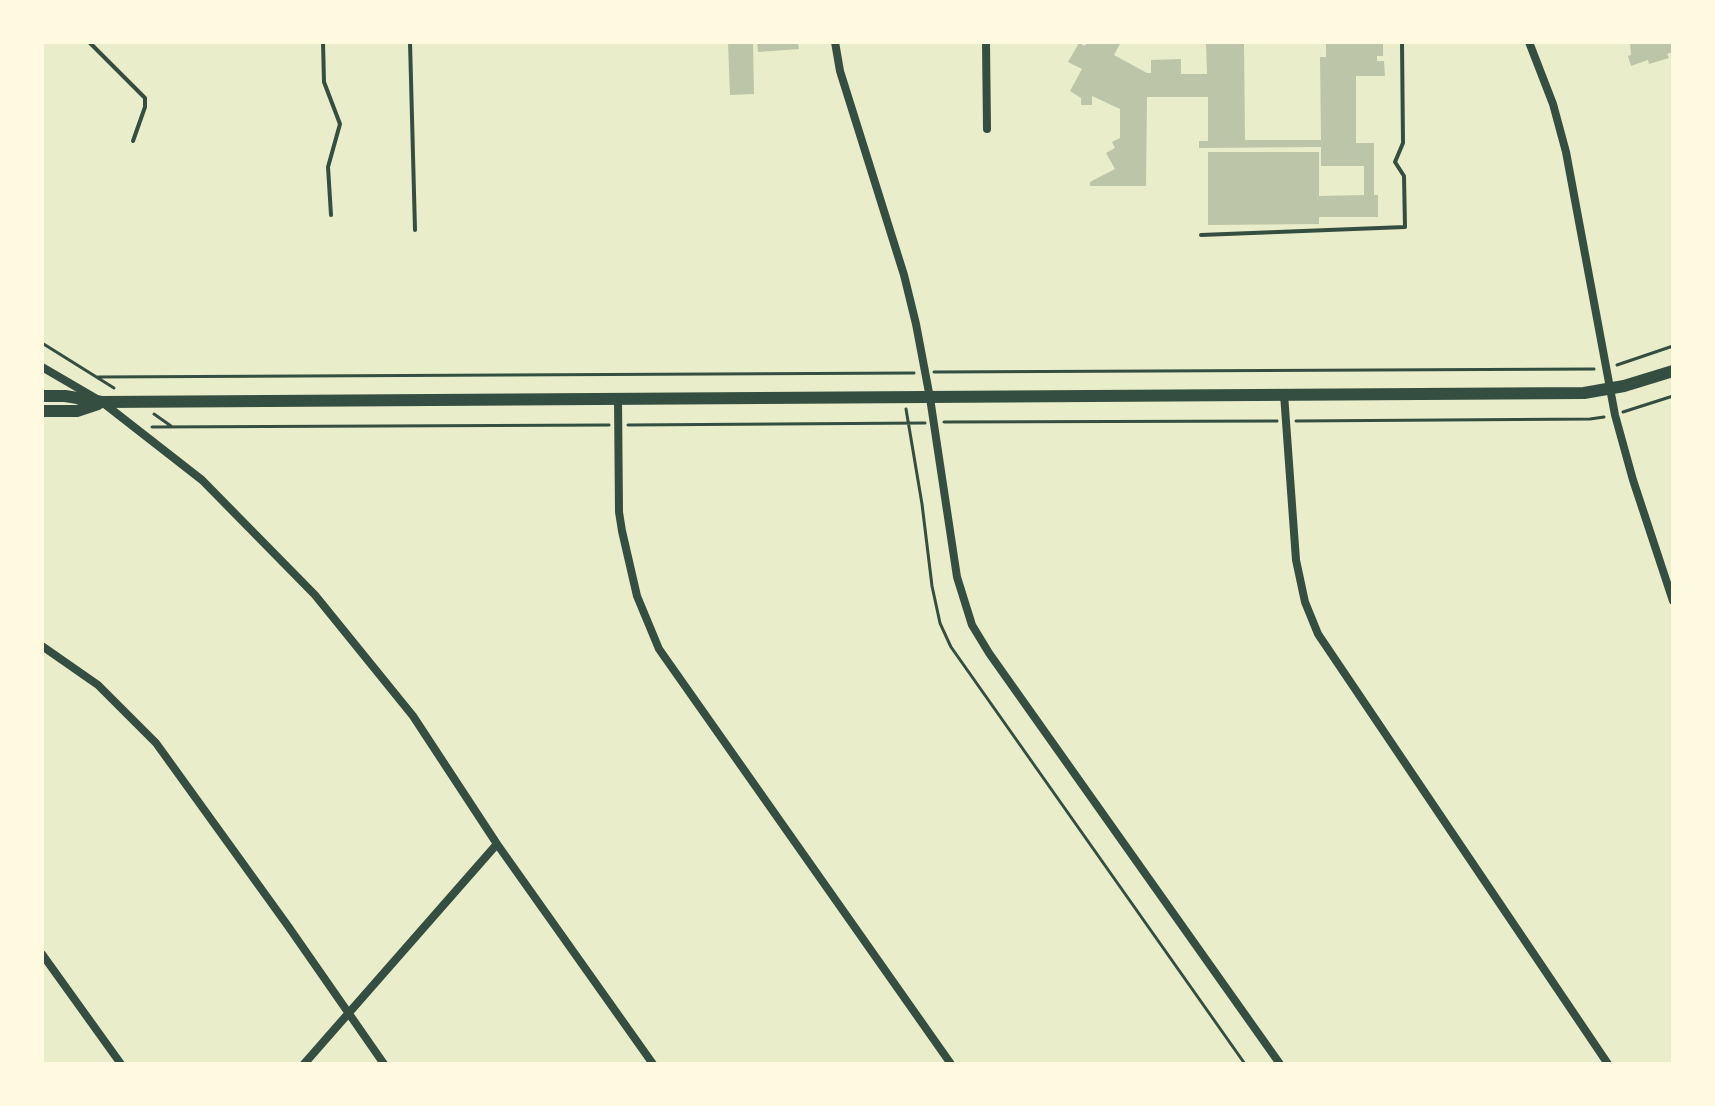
<!DOCTYPE html>
<html>
<head>
<meta charset="utf-8">
<style>
  body { margin:0 }
  #map { position:relative; width:1715px; height:1106px; overflow:hidden; background:#e9edc9; font-family:Arial,sans-serif }
  canvas { display:block }
  .frame { position:absolute; inset:0; border:44px solid #fefae0; pointer-events:none }
</style>
</head>
<body>
<div id="map">
<canvas width="1715" height="1106"></canvas>
<div class="frame"></div>
</div>
<script>
const context = document.querySelector('canvas').getContext('2d');
context.lineJoin = 'round';
function paint(path, color) {
  context.fillStyle = color;
  context.fill(path, 'evenodd');
}
function shape(rows) {
  const path = new Path2D();
  for (const r of rows) {
    path.moveTo(r[0], r[1]);
    for (let i = 2; i < r.length; i += 2) path.lineTo(r[i], r[i + 1]);
  }
  return path;
}
function strokePath(path, color, width, dash) {
  context.strokeStyle = color;
  context.lineWidth = width;
  context.lineCap = dash ? 'butt' : 'round';
  context.setLineDash(dash || []);
  context.stroke(path);
}
paint(shape([
  [728,42,753,42,754,94,730,95],
  [757,42,798,42,799,49,758,52],
  [1087,42,1121,42,1114,55,1147,73,1151,73,1151,60,1181,59,1181,74,1207,74,1206,42,1244,42,1245,140,1321,140,1320,57,1326,57,1326,42,1383,42,1383,56,1377,56,1377,61,1384,61,1385,76,1356,76,1356,143,1374,143,1374,195,1378,195,1378,217,1319,217,1319,224,1208,225,1208,152,1319,152,1319,196,1364,195,1364,166,1321,166,1321,147,1199,148,1199,141,1208,141,1208,97,1147,97,1146,186,1090,186,1090,182,1115,169,1106,153,1115,148,1112,142,1120,138,1120,109,1092,96,1092,105,1081,105,1081,98,1070,91,1082,69,1068,62,1079,43,1085,46],
  [1630,42,1671,42,1673,52,1667,54,1669,58,1649,64,1648,60,1631,66,1628,56,1631,55]
]), '#bcc5a7');
strokePath(shape([
  [42,343,114,388],
  [1617,365,1673,346],
  [934,372,1594,369],
  [98,377,914,373],
  [906,409,922,504,932,586,940,623,951,647,1245,1064],
  [1623,412,1673,396],
  [154,414,171,426],
  [1296,421,1590,419,1604,417],
  [944,422,1277,421],
  [628,425,925,423],
  [152,427,609,425]
]), '#344e41', 3);
strokePath(shape([
  [89,42,145,98,145,107,133,141],
  [323,42,324,82,340,124,328,167,331,215],
  [410,42,415,230],
  [1201,235,1405,227,1404,176,1395,162,1403,143,1402,42]
]), '#344e41', 4);
strokePath(shape([
  [835,42,840,71,904,275,916,324,930,398,957,577,972,625,989,653,1280,1064],
  [986,42,987,129],
  [1529,42,1553,104,1566,152,1615,415,1633,480,1673,601],
  [42,367,102,402,202,480,315,595,413,716,497,844,653,1064],
  [1284,394,1296,560,1305,602,1318,634,1608,1064],
  [618,399,619,512,622,531,637,596,659,649,951,1064],
  [42,646,98,685,156,743,288,926,384,1064],
  [42,954,121,1064],
  [304,1064,497,844]
]), '#344e41', 8);
strokePath(shape([
  [42,396,65,396,102,402,1584,393,1624,386,1673,371],
  [42,411,77,411,98,404]
]), '#344e41', 12);
</script>
</body>
</html>
